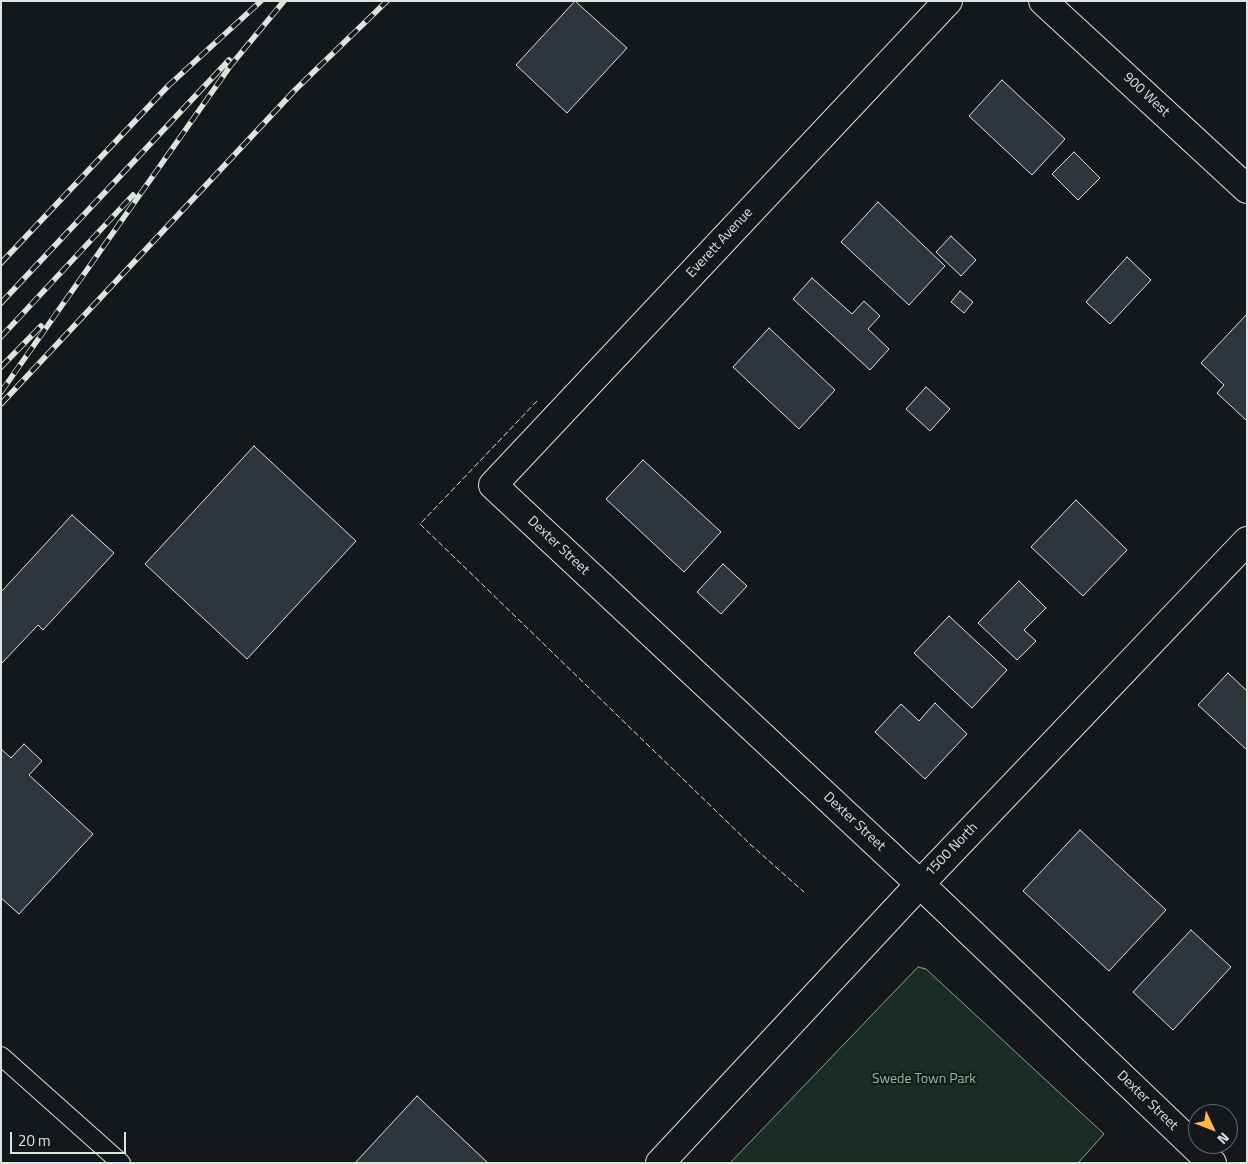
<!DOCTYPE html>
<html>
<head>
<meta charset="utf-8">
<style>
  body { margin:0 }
  #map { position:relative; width:1248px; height:1164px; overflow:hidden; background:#14181c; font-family:"Titillium Web",sans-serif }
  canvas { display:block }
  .frame { position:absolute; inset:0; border:2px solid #d8e6dc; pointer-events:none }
  .north { position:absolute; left:1188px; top:1104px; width:50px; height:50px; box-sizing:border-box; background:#14181c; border:1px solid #626a69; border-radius:50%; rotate:133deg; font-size:14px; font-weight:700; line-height:20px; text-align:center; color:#d8e6dc }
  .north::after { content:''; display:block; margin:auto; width:18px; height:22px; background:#ffb74d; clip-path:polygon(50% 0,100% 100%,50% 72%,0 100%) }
  .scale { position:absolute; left:10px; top:1132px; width:116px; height:22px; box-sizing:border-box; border:2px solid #d8e6dc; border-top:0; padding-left:6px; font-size:15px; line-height:18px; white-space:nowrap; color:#d8e6dc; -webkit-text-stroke:4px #14181c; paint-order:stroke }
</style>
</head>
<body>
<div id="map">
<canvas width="1248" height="1164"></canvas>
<div class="frame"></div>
<div class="north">N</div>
<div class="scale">20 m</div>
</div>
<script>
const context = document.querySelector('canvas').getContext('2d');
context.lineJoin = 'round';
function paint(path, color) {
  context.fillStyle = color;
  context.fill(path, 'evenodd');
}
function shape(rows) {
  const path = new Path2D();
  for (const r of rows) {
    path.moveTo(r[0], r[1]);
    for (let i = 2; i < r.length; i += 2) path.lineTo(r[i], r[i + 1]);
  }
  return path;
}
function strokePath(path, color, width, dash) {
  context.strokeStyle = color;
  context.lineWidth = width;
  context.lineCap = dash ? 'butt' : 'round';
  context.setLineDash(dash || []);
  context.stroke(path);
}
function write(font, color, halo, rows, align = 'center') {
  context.font = font + ' "Titillium Web",sans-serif';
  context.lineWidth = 4;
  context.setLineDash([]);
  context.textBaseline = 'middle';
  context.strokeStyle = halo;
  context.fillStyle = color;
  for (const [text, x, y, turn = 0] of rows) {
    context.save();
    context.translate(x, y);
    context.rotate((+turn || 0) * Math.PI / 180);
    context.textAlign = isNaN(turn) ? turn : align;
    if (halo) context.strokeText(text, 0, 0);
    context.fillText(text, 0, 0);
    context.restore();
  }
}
const green = shape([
  [918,967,926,969,1104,1134,1078,1163,730,1163,918,967]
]);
paint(green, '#1a2d24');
strokePath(green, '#939e99', 1);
const building = shape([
  [575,1,627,48,567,113,516,65,575,1],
  [1002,80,1065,139,1032,175,969,116,1002,80],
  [1074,152,1100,178,1078,200,1052,174,1074,152],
  [878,202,945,266,909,305,841,242,878,202],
  [951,236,976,260,961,276,936,252,951,236],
  [1127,257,1151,280,1110,324,1086,302,1127,257],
  [812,278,852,314,864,301,880,316,868,329,889,349,870,370,793,299,812,278],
  [960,291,973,302,964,313,951,302,960,291],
  [1247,314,1247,420,1246,420,1217,393,1224,385,1201,363,1247,314],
  [769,328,835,390,799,429,733,367,769,328],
  [926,387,950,409,930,431,906,409,926,387],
  [254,446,356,541,247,659,145,564,254,446],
  [643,460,721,532,684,572,606,499,643,460],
  [1076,500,1127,550,1083,596,1031,547,1076,500],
  [72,515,114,553,43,630,38,625,1,664,1,592,72,515],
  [723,564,747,586,721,614,697,592,723,564],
  [1019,581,1046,608,1024,630,1036,641,1017,660,978,623,1019,581],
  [949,616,1007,670,972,708,914,653,949,616],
  [1228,673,1247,691,1247,750,1198,705,1228,673],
  [935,703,967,734,925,779,875,732,901,704,919,721,935,703],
  [24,744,42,761,29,775,93,834,19,914,1,898,1,749,11,758,24,744],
  [1080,830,1166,910,1109,971,1023,891,1080,830],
  [1191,930,1231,967,1173,1030,1133,992,1191,930],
  [417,1096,488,1163,355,1163,417,1096]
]);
paint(building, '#2c363c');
strokePath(building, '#d8e6dc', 1);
const lane = shape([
  [1,1056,121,1163]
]);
const street = shape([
  [948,1,493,485,920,884,1212,1163],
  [1043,1,1247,189],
  [660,1163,920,884,1247,541]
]);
strokePath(lane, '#d8e6dc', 20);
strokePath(street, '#d8e6dc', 30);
strokePath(lane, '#14181c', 18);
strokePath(street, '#14181c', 28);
const rail = shape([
  [1,263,168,86,261,1],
  [1,303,229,60],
  [1,337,133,195],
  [1,367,41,326],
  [1,392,231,65,284,1],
  [1,404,296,89,387,1]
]);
strokePath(rail, '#d8e6dc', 5.5);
strokePath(rail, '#14181c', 4, [11]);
strokePath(shape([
  [537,401,420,524,751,845,804,892]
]), '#d8e6dc', 1, [6, 2.5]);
write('14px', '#d8e6dc', '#14181c', [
  ["900 West",1146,95,43],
  ["Everett Avenue",720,243,-47],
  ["Dexter Street",558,546,43],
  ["Dexter Street",854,822,43],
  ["1500 North",952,850,-46],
  ["Dexter Street",1147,1101,44]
]);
write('14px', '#8ac095', '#14181c', [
  ["Swede Town Park",924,1080]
]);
</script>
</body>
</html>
